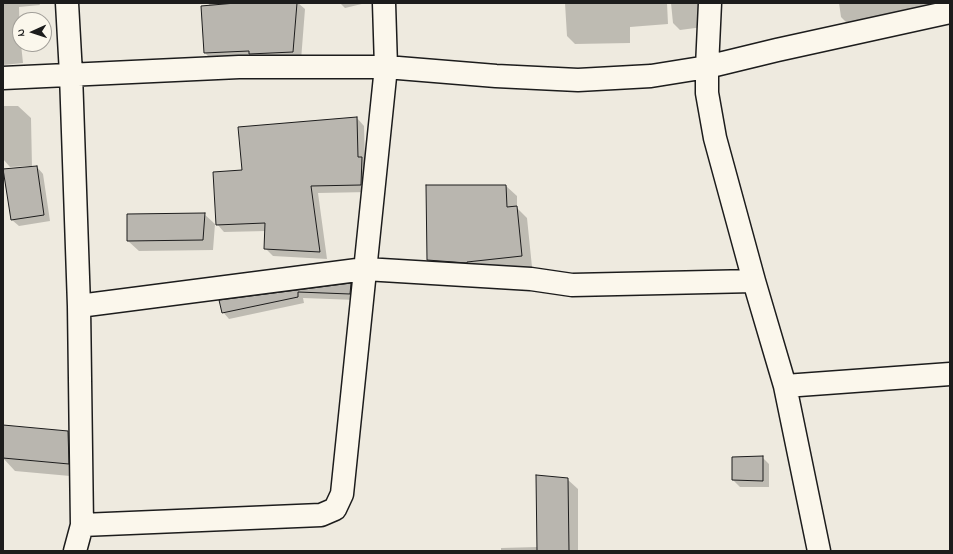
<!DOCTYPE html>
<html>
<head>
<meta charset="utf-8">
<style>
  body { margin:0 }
  #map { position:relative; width:953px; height:554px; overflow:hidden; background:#eeeadf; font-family:"Indie Flower",sans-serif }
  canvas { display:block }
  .frame { position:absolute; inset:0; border:4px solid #1c1c1c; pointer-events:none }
  .north { position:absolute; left:12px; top:12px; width:40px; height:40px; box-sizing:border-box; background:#fbf7ec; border:1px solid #a29f99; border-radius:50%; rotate:267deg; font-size:11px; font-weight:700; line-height:16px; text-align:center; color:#1c1c1c }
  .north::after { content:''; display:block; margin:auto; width:14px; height:18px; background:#1c1c1c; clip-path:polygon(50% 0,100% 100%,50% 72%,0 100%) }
</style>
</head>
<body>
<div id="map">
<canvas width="953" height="554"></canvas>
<div class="frame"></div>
<div class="north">N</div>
</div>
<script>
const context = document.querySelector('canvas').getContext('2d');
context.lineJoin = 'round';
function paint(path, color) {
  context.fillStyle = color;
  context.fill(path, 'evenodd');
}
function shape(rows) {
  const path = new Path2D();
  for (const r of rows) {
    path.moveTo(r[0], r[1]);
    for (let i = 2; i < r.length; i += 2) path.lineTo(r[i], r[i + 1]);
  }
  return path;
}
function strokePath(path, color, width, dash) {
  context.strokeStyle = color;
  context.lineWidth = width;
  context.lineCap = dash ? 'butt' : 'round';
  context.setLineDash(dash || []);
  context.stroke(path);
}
paint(shape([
  [3,3,39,3,40,5,19,7,20,44,21,44,23,63,3,65],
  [209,3,298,3,305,9,301,60,213,61,205,53],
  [340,3,366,3,345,8],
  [565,3,667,3,668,24,630,27,630,43,575,44,567,36],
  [671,3,702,3,703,27,680,30,673,23],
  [839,3,950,3,908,16,847,23,841,17],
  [3,106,18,106,31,118,32,168,37,167,43,174,50,221,19,226,12,220,29,166,10,167,3,159],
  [357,118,364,126,365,161,370,165,369,192,318,193,327,259,273,256,265,248,266,231,224,232,217,224,243,171],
  [506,186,517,196,517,208,527,218,532,267,477,272,439,271,428,260],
  [204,214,215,224,213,250,139,251,128,241],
  [351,284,357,291,356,300,303,298,304,303,229,319,223,312,220,301],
  [68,432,81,444,81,477,15,471,3,458,3,450],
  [762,457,769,464,769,487,740,487,733,480],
  [567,479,578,489,578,551,501,551,501,548,538,547]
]), '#0003');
const building = shape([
  [236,3,297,3,293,52,249,54,249,51,204,53,201,6,236,3],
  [357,117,358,157,362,157,361,185,311,186,320,252,264,249,265,223,216,225,213,172,242,170,238,127,357,117],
  [37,166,44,215,11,220,3,169,37,166],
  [426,185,506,185,507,207,517,206,522,256,467,262,467,263,427,260,426,185],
  [205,213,203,240,127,241,127,214,205,213],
  [351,283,350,294,298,292,298,297,222,313,219,300,351,283],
  [3,425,68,431,69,464,3,458,3,425],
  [763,456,763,481,732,480,732,457,763,456],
  [536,475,568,478,569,551,537,551,536,475]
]);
paint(building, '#b9b6af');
strokePath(building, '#1c1c1c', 1);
const minor = shape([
  [67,3,71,74,79,306,82,525,75,551],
  [710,3,707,67,707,93,715,138,754,281,785,386,819,551],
  [3,78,239,67,386,67,496,76,578,80,651,76,707,67,777,50,950,12],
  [79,306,365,269,531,279,572,285,754,281],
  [785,386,950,374],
  [82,525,321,515,335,509,342,494,386,67,384,3]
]);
strokePath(minor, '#1c1c1c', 25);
strokePath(minor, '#fbf7ec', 22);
</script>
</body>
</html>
